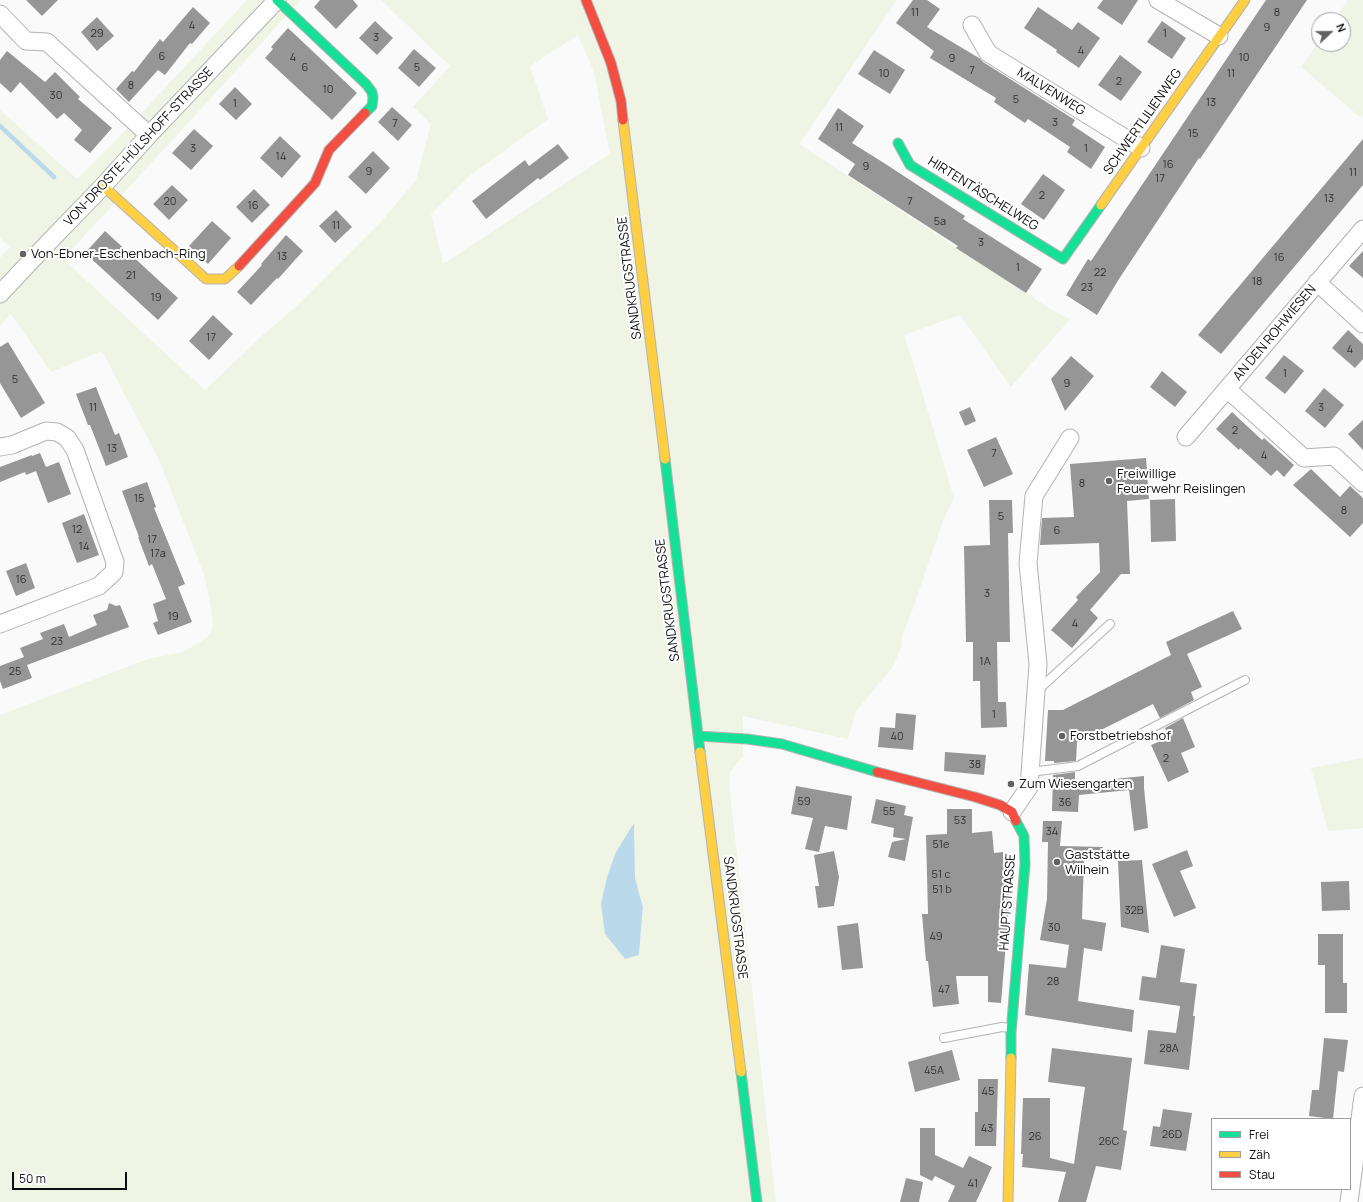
<!DOCTYPE html>
<html>
<head>
<meta charset="utf-8">
<style>
  body { margin:0 }
  #map { position:relative; width:1363px; height:1202px; overflow:hidden; background:#fafafa; font-family:Manrope,sans-serif }
  canvas { display:block }
  .legend { position:absolute; left:1211px; top:1118px; width:140px; height:72px; box-sizing:border-box; background:#fff; border:1px solid #9e9f9f; margin:0; padding:5px 7px; list-style:none; font-size:12px; color:#0d0e0e }
  .legend li { display:flex; align-items:center; gap:8px; height:20px }
  .legend b { width:20px; border:1px solid #9e9f9f }
  .north { position:absolute; left:1311px; top:12px; width:40px; height:40px; box-sizing:border-box; background:#fff; border:1px solid #9e9f9f; border-radius:50%; rotate:68deg; font-size:11px; font-weight:700; line-height:16px; text-align:center; color:#0d0e0e }
  .north::after { content:''; display:block; margin:auto; width:14px; height:18px; background:#606161; clip-path:polygon(50% 0,100% 100%,50% 72%,0 100%) }
  .scale { position:absolute; left:12px; top:1172px; width:115px; height:18px; box-sizing:border-box; border:2px solid #0d0e0e; border-top:0; padding-left:5px; font-size:12px; line-height:14px; white-space:nowrap; color:#0d0e0e; -webkit-text-stroke:3px #fff; paint-order:stroke }
</style>
</head>
<body>
<div id="map">
<canvas width="1363" height="1202"></canvas>
<ul class="legend">
<li><b style="height:5px;background:#16e098"></b>Frei</li>
<li><b style="height:5px;background:#ffcf43"></b>Zäh</li>
<li><b style="height:5px;background:#f24e42"></b>Stau</li>
</ul>
<div class="north">N</div>
<div class="scale">50 m</div>
</div>
<script>
const context = document.querySelector('canvas').getContext('2d');
context.lineJoin = 'round';
function paint(path, color) {
  context.fillStyle = color;
  context.fill(path, 'evenodd');
}
function shape(rows) {
  const path = new Path2D();
  for (const r of rows) {
    path.moveTo(r[0], r[1]);
    for (let i = 2; i < r.length; i += 2) path.lineTo(r[i], r[i + 1]);
  }
  return path;
}
function strokePath(path, color, width, dash) {
  context.strokeStyle = color;
  context.lineWidth = width;
  context.lineCap = dash ? 'butt' : 'round';
  context.setLineDash(dash || []);
  context.stroke(path);
}
function write(font, color, halo, rows, align = 'center') {
  context.font = font + ' Manrope,sans-serif';
  context.lineWidth = 4;
  context.setLineDash([]);
  context.textBaseline = 'middle';
  context.strokeStyle = halo;
  context.fillStyle = color;
  for (const [text, x, y, turn = 0] of rows) {
    context.save();
    context.translate(x, y);
    context.rotate((+turn || 0) * Math.PI / 180);
    context.textAlign = isNaN(turn) ? turn : align;
    if (halo) context.strokeText(text, 0, 0);
    context.fillText(text, 0, 0);
    context.restore();
  }
}
paint(shape([
  [247,0,301,0,63,259,205,390,265,333,298,305,380,223,416,180,431,124,413,107,450,66,381,0,897,0,799,144,1052,310,1070,319,1011,387,960,315,904,335,916,372,954,498,944,518,912,611,903,633,901,648,892,668,856,711,848,739,738,715,743,717,743,756,730,772,729,784,776,1202,0,1202,0,715,148,659,183,652,202,641,210,634,213,626,211,608,204,574,159,460,102,351,51,372,11,314,0,326,0,258,10,247,0,238,0,110,77,179,121,135],
  [578,35,594,72,610,154,443,264,431,214,468,177,548,119,530,66],
  [634,824,635,879,643,907,641,929,639,955,625,959],
  [1348,0,1363,0,1363,115,1361,118,1301,67,1319,41,1319,44,1343,44,1343,20,1334,20],
  [1363,758,1363,828,1328,831,1311,768]
]), '#eff4e5');
paint(shape([
  [634,823,635,878,643,907,641,929,639,955,625,959,605,934,601,904,607,877,616,852]
]), '#badaec');
strokePath(shape([
  [0,126,54,177]
]), '#badaec', 4.5);
paint(shape([
  [26,0,58,0,42,16],
  [320,0,353,0,358,6,336,29,314,7],
  [913,0,927,0,940,9,927,27,979,58,983,62,1075,120,1072,125,1105,147,1091,169,1067,152,1070,147,1028,119,1025,123,994,102,996,98,930,58,934,51,896,23],
  [1103,0,1138,0,1122,25,1097,8],
  [1266,0,1307,0,1200,159,1199,158,1119,279,1097,315,1066,295,1088,259,1091,261],
  [193,7,210,23,192,44,190,43,165,75,158,70,129,102,116,89,132,71,134,72,160,39,163,42],
  [1038,7,1072,30,1078,22,1100,38,1079,68,1056,52,1057,50,1024,28],
  [97,17,114,36,97,51,81,32],
  [375,21,393,38,377,55,359,38],
  [1162,21,1186,38,1172,59,1147,42],
  [288,28,357,93,332,120,265,58,273,49,271,47],
  [414,49,436,68,419,87,398,68],
  [874,50,905,70,890,94,858,74],
  [7,51,45,82,55,72,80,97,78,99,112,128,90,153,74,140,82,130,64,113,57,119,20,82,11,93,0,83,0,60],
  [1120,55,1142,72,1121,101,1098,85],
  [235,87,252,104,236,120,219,104],
  [392,107,412,125,398,141,378,122],
  [838,108,864,126,852,143,884,163,965,216,963,219,1042,269,1026,293,956,248,958,246,848,175,855,164,818,139],
  [194,129,213,146,191,170,172,153],
  [280,136,301,156,282,178,260,158],
  [1363,139,1363,185,1221,354,1198,335],
  [558,144,569,158,540,180,538,178,486,219,472,201,525,160,529,166],
  [373,151,390,168,366,194,348,177],
  [1043,174,1065,190,1044,220,1021,204],
  [172,185,188,200,169,220,153,204],
  [254,189,270,205,252,223,236,207],
  [336,210,352,227,335,243,319,226],
  [212,221,231,238,208,264,189,246],
  [105,231,178,298,158,320,85,253],
  [286,235,303,251,278,279,277,278,251,305,237,292,262,265,261,264],
  [1363,251,1363,278,1349,266],
  [213,315,233,334,209,360,189,341],
  [1348,330,1363,344,1363,359,1355,368,1332,348],
  [8,342,45,403,21,418,0,383,0,347],
  [1284,355,1304,371,1285,394,1265,378],
  [1071,356,1094,376,1065,411,1051,379],
  [1162,371,1187,392,1175,407,1150,387],
  [96,387,115,435,119,433,128,457,106,466,90,425,88,425,76,394],
  [1324,388,1344,405,1325,428,1305,411],
  [970,407,976,421,965,426,959,412],
  [1232,412,1262,440,1264,438,1294,465,1284,477,1277,470,1271,476,1240,448,1239,450,1216,429],
  [1363,420,1363,450,1348,434],
  [996,437,1013,474,984,487,967,450],
  [40,453,46,467,59,462,71,494,48,503,36,471,26,475,25,472,0,482,0,467,32,455,32,456],
  [1146,458,1149,499,1127,501,1130,574,1121,574,1090,610,1098,618,1072,648,1051,630,1078,600,1076,597,1100,572,1099,543,1040,545,1042,518,1074,517,1070,464],
  [1311,469,1340,497,1350,486,1363,498,1363,523,1350,537,1293,485],
  [147,482,156,507,154,508,185,584,178,587,192,622,158,635,153,623,158,621,153,604,166,599,152,564,149,566,138,537,139,537,122,491],
  [1175,499,1176,541,1151,542,1150,500],
  [989,500,1012,500,1013,533,1008,533,1010,642,997,642,998,702,1006,702,1007,727,981,728,980,681,973,681,973,642,966,642,964,546,990,545],
  [84,514,99,555,77,563,62,523],
  [26,563,35,588,16,596,6,571],
  [109,603,116,606,120,605,129,627,27,665,32,678,3,689,0,681,0,666,24,657,20,648,43,639,40,633,64,624,69,637,97,625,93,615,107,610],
  [1233,611,1242,629,1187,654,1202,687,1191,692,1194,700,1160,718,1153,704,1077,742,1076,761,1054,763,1054,761,1045,761,1048,710,1063,710,1171,655,1166,642],
  [896,713,916,715,913,750,878,747,880,727,895,728],
  [1183,718,1195,747,1181,753,1189,772,1168,782,1151,745,1170,737,1165,728],
  [945,752,986,755,984,775,944,771],
  [1075,772,1075,783,1144,776,1144,788,1148,828,1134,831,1129,790,1079,795,1078,812,1052,811,1053,775],
  [796,786,852,796,847,830,825,826,819,852,805,849,813,818,791,814],
  [876,799,906,806,904,815,913,817,905,861,888,857,892,842,906,839,893,837,894,828,871,823],
  [947,809,972,809,972,833,992,831,994,853,1003,852,1005,888,1008,888,1009,906,1001,1003,988,1002,988,976,956,976,959,1004,933,1007,928,961,926,961,922,914,928,914,926,835,947,834],
  [1043,821,1062,821,1060,846,1103,847,1103,861,1084,860,1082,919,1106,923,1102,951,1084,948,1078,1001,1134,1010,1132,1032,1025,1015,1029,964,1066,968,1069,945,1040,940,1047,899,1048,842,1042,842],
  [1187,850,1193,866,1180,871,1196,908,1174,917,1152,864],
  [834,851,839,877,834,906,818,908,815,886,819,886,814,855],
  [1142,860,1149,933,1121,927,1118,861],
  [1349,881,1350,910,1322,911,1321,882],
  [858,923,863,968,842,970,837,926],
  [1318,934,1343,934,1343,983,1347,983,1347,1013,1325,1013,1325,965,1318,965],
  [1161,945,1185,949,1180,982,1197,984,1193,1016,1195,1016,1189,1070,1144,1064,1148,1030,1176,1033,1180,1006,1139,1000,1142,976,1156,978],
  [1324,1038,1348,1040,1344,1072,1338,1071,1333,1119,1309,1116,1312,1090,1319,1090],
  [1052,1048,1132,1058,1123,1130,1127,1131,1121,1170,1096,1166,1086,1202,1058,1202,1066,1172,1022,1167,1023,1154,1021,1154,1023,1098,1050,1098,1050,1158,1074,1164,1085,1087,1048,1082],
  [952,1050,960,1080,915,1092,908,1062],
  [978,1079,998,1079,996,1146,975,1146,975,1112,978,1112],
  [1163,1109,1192,1113,1186,1151,1150,1146,1153,1126,1160,1127],
  [920,1128,935,1128,935,1155,963,1168,969,1156,992,1167,976,1202,948,1202,955,1186,935,1176,932,1181,920,1175],
  [906,1178,923,1182,919,1202,900,1202]
]), '#969697');
const lane = shape([
  [1038,690,1110,624],
  [1030,772,1078,766,1245,680],
  [944,1038,1002,1027,1010,1028]
]);
const street = shape([
  [1158,0,1219,36],
  [0,14,26,41,47,42,149,135],
  [972,25,988,53,1141,148],
  [1317,282,1363,324],
  [0,294,46,245,103,186,149,135,277,0],
  [1227,389,1304,458,1334,456,1363,483],
  [1186,437,1363,229],
  [0,447,12,445,46,431,57,432,67,438,75,450,115,562,114,572,99,586,0,624],
  [1012,812,1029,787,1038,664,1028,563,1034,496,1070,438],
  [1349,1202,1363,1096]
]);
const fast = shape([
  [277,0,366,84,372,92,373,98,372,106,365,113],
  [898,143,910,165,1063,259,1101,205],
  [665,459,700,752],
  [698,736,747,739,782,744,877,772],
  [1011,1058,1011,1033,1025,864,1024,836,1016,821],
  [741,1072,757,1202]
]);
const slow = shape([
  [623,120,665,459],
  [103,186,206,279,225,279,239,266],
  [1101,205,1245,0],
  [700,752,741,1072],
  [1008,1202,1011,1058]
]);
const jam = shape([
  [586,0,611,63,621,101,623,120],
  [239,266,315,183,329,150,365,113],
  [877,772,975,797,1000,805,1012,812,1016,821]
]);
strokePath(lane, '#b3b3b3', 10);
strokePath(street, '#b3b3b3', 19);
strokePath(fast, '#b3b3b3', 11);
strokePath(slow, '#b3b3b3', 11);
strokePath(jam, '#b3b3b3', 11);
strokePath(lane, '#fefefe', 8);
strokePath(street, '#fefefe', 17);
strokePath(fast, '#16e098', 9);
strokePath(slow, '#ffcf43', 9);
strokePath(jam, '#f24e42', 9);
for (const [x, y, r, color] of [
  [23,254,4,"#606161"],
  [1109,481,4,"#606161"],
  [1062,736,4,"#606161"],
  [1011,784,4,"#606161"],
  [1057,862,4,"#606161"]
]) {
  const dot = new Path2D();
  dot.arc(x, y, r, 0, 2 * Math.PI);
  context.fillStyle = color;
  context.fill(dot);
  strokePath(dot, '#fff', 1.5);
}
write('11px', '#2f3030', null, [
  ["11",915,13],
  ["8",1277,13],
  ["4",192,26],
  ["9",1267,28],
  ["29",97,34],
  ["1",1165,34],
  ["3",376,38],
  ["4",1081,51],
  ["6",162,57],
  ["4",293,58],
  ["10",1244,58],
  ["9",952,59],
  ["6",305,68],
  ["5",417,68],
  ["7",972,71],
  ["10",884,74],
  ["11",1231,74],
  ["2",1119,82],
  ["8",131,86],
  ["10",328,90],
  ["30",56,96],
  ["5",1016,100],
  ["13",1211,103],
  ["1",235,104],
  ["3",1055,123],
  ["7",395,124],
  ["11",839,128],
  ["15",1193,134],
  ["3",193,149],
  ["1",1086,149],
  ["14",281,157],
  ["16",1168,165],
  ["9",866,167],
  ["9",369,172],
  ["11",1353,173],
  ["17",1160,179],
  ["2",1042,196],
  ["13",1329,199],
  ["20",170,202],
  ["7",910,202],
  ["16",253,206],
  ["5a",940,222],
  ["11",336,226],
  ["3",981,243],
  ["13",282,257],
  ["16",1279,258],
  ["1",1018,268],
  ["22",1100,273],
  ["21",131,276],
  ["18",1257,282],
  ["23",1087,288],
  ["19",156,298],
  ["17",211,338],
  ["4",1350,350],
  ["1",1285,374],
  ["5",15,380],
  ["9",1067,384],
  ["11",93,408],
  ["3",1321,408],
  ["2",1235,431],
  ["13",112,449],
  ["7",994,454],
  ["4",1264,456],
  ["8",1082,484],
  ["15",139,499],
  ["8",1344,511],
  ["5",1001,517],
  ["12",77,530],
  ["6",1057,531],
  ["17",152,540],
  ["14",84,547],
  ["17a",158,554],
  ["16",21,580],
  ["3",987,594],
  ["19",173,617],
  ["4",1075,624],
  ["23",57,642],
  ["1A",985,662],
  ["25",15,672],
  ["1",994,715],
  ["40",897,737],
  ["2",1166,759],
  ["38",975,765],
  ["59",804,802],
  ["36",1065,803],
  ["55",889,812],
  ["53",960,821],
  ["34",1052,832],
  ["51e",941,845],
  ["51 c",941,875],
  ["51 b",942,890],
  ["32B",1134,911],
  ["30",1054,928],
  ["49",936,937],
  ["28",1053,982],
  ["47",944,990],
  ["28A",1169,1049],
  ["45A",934,1071],
  ["45",988,1092],
  ["43",987,1129],
  ["26D",1172,1135],
  ["26",1035,1137],
  ["26C",1109,1142],
  ["41",973,1184]
]);
write('13px', '#0d0e0e', '#fff', [
  ["MALVENWEG",1051,92,32],
  ["SCHWERTLILIENWEG",1143,122,-55],
  ["VON-DROSTE-HÜLSHOFF-STRASSE",139,147,-47],
  ["HIRTENTÄSCHELWEG",983,194,32],
  ["SANDKRUGSTRASSE",630,278,-97],
  ["AN DEN ROHWIESEN",1275,333,-50],
  ["SANDKRUGSTRASSE",668,600,-97],
  ["HAUPTSTRASSE",1008,902,-86],
  ["SANDKRUGSTRASSE",735,918,83]
]);
write('13px', '#0d0e0e', '#fff', [
  ["Von-Ebner-Eschenbach-Ring",31,254],
  ["Freiwillige",1117,474],
  ["Feuerwehr Reislingen",1117,489],
  ["Forstbetriebshof",1070,736],
  ["Zum Wiesengarten",1019,784],
  ["Gaststätte",1065,855],
  ["Wilhein",1065,870]
], 'left');
</script>
</body>
</html>
